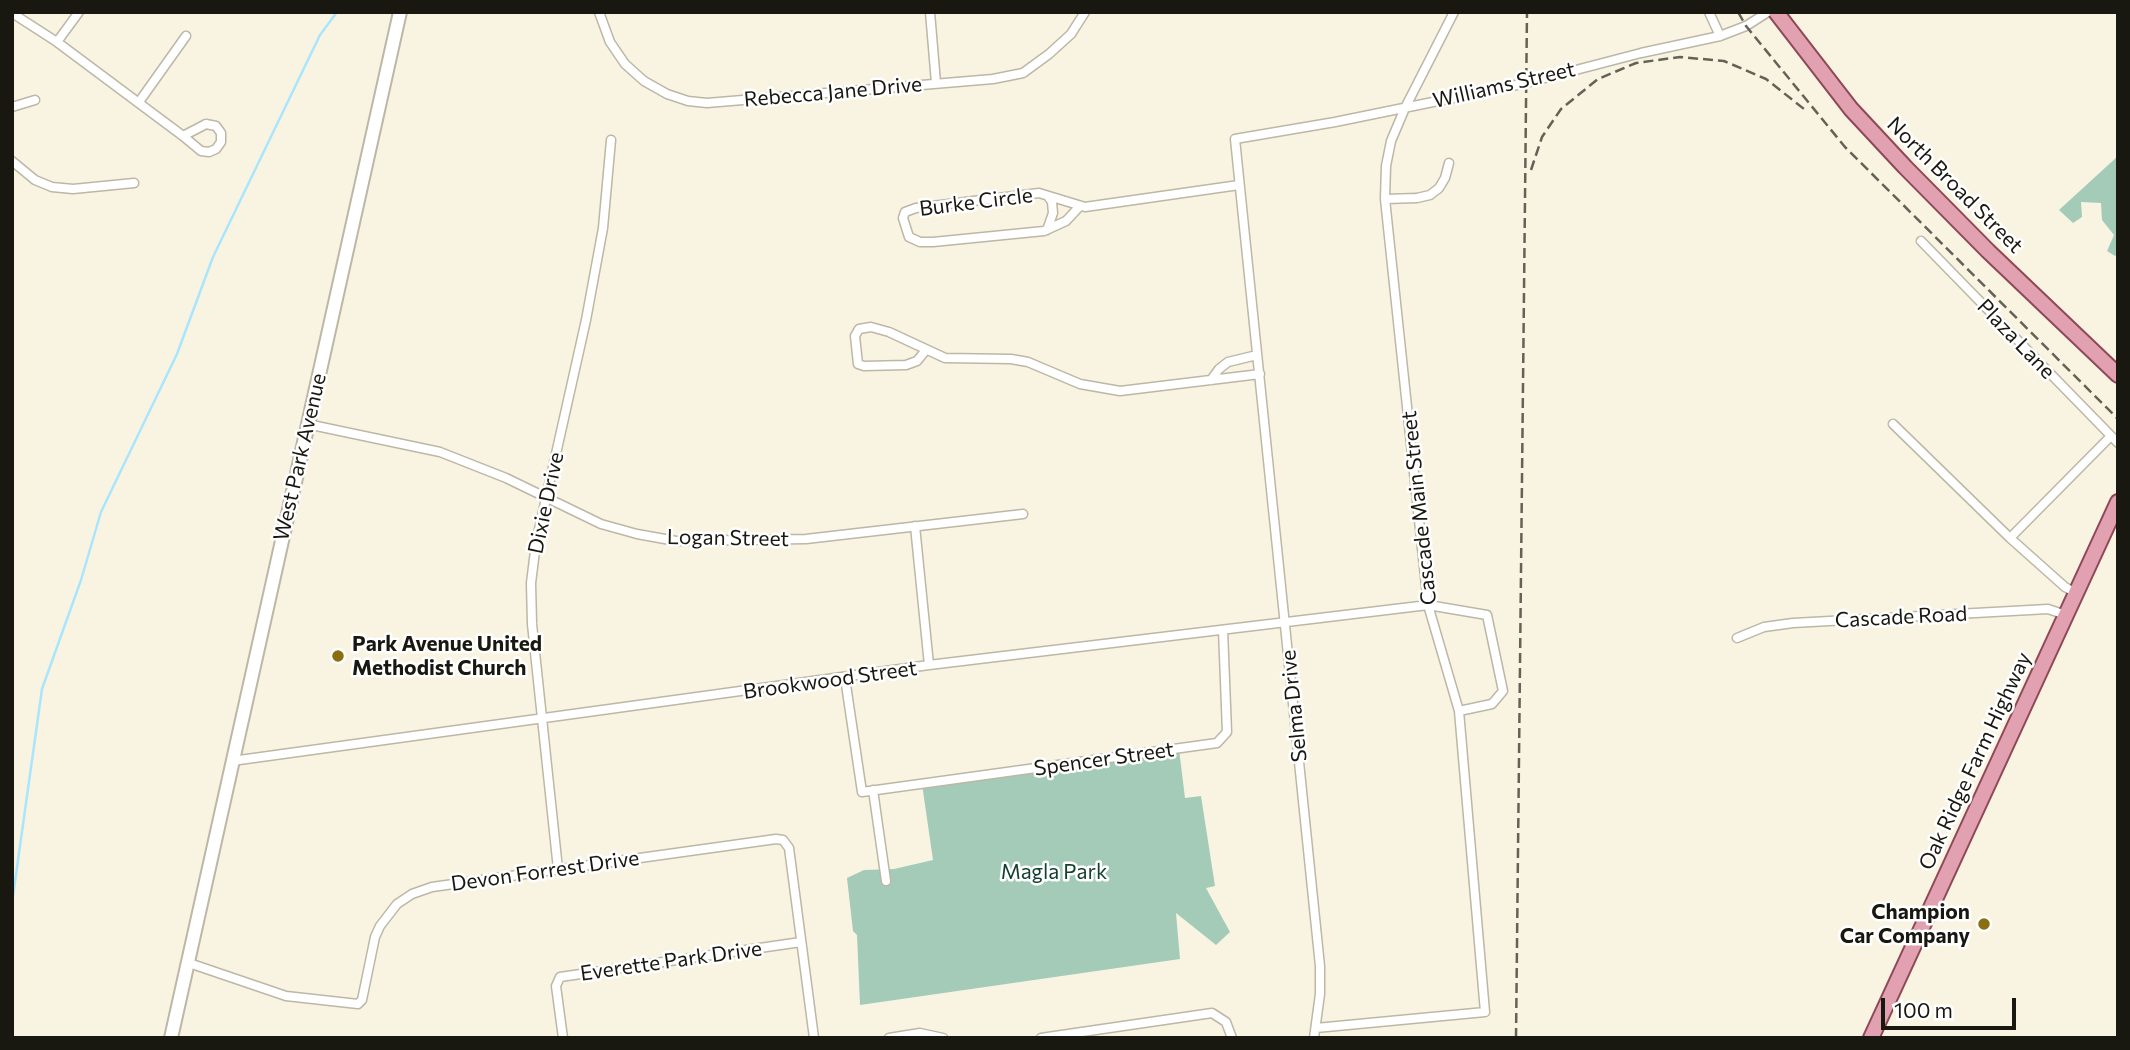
<!DOCTYPE html>
<html>
<head>
<meta charset="utf-8">
<style>
  body { margin:0 }
  #map { position:relative; width:2130px; height:1050px; overflow:hidden; background:#f9f4e2; font-family:Commissioner,sans-serif }
  canvas { display:block }
  .frame { position:absolute; inset:0; border:14px solid #181710; pointer-events:none }
  .scale { position:absolute; left:1881px; top:998px; width:135px; height:32px; box-sizing:border-box; border:4px solid #181710; border-top:0; padding-left:9px; font-size:21px; line-height:24px; white-space:nowrap; color:#181710; -webkit-text-stroke:5px #fff; paint-order:stroke }
</style>
</head>
<body>
<div id="map">
<canvas width="2130" height="1050"></canvas>
<div class="frame"></div>
<div class="scale">100 m</div>
</div>
<script>
const context = document.querySelector('canvas').getContext('2d');
context.lineJoin = 'round';
function paint(path, color) {
  context.fillStyle = color;
  context.fill(path, 'evenodd');
}
function shape(rows) {
  const path = new Path2D();
  for (const r of rows) {
    path.moveTo(r[0], r[1]);
    for (let i = 2; i < r.length; i += 2) path.lineTo(r[i], r[i + 1]);
  }
  return path;
}
function strokePath(path, color, width, dash) {
  context.strokeStyle = color;
  context.lineWidth = width;
  context.lineCap = dash ? 'butt' : 'round';
  context.setLineDash(dash || []);
  context.stroke(path);
}
function write(font, color, halo, rows, align = 'center') {
  context.font = font + ' Commissioner,sans-serif';
  context.lineWidth = 5;
  context.setLineDash([]);
  context.textBaseline = 'middle';
  context.strokeStyle = halo;
  context.fillStyle = color;
  for (const [text, x, y, turn = 0] of rows) {
    context.save();
    context.translate(x, y);
    context.rotate((+turn || 0) * Math.PI / 180);
    context.textAlign = isNaN(turn) ? turn : align;
    if (halo) context.strokeText(text, 0, 0);
    context.fillText(text, 0, 0);
    context.restore();
  }
}
paint(shape([
  [2118,156,2118,253,2115,256,2107,251,2114,235,2102,220,2101,203,2081,202,2082,217,2073,223,2059,210],
  [1179,749,1185,798,1201,796,1215,886,1206,888,1230,932,1216,945,1176,913,1180,959,860,1005,857,935,853,931,847,878,864,870,894,869,933,860,922,784]
]), '#a3cbb8');
strokePath(shape([
  [12,903,42,689,81,580,101,512,177,354,213,257,320,35,337,12]
]), '#a9e6fd', 2.5);
const minor = shape([
  [599,12,610,42,625,64,644,81,667,94,688,101,707,103,993,79,1023,73,1049,54,1071,34,1085,12],
  [930,12,936,83],
  [1709,12,1720,36],
  [12,13,57,42,183,136],
  [57,42,79,12],
  [139,102,186,36],
  [12,107,35,100],
  [206,124,216,126,221,133,221,142,216,149,209,152,201,151,183,136,206,124],
  [12,161,35,180,52,187,73,189,134,183],
  [1385,199,1417,198,1430,195,1439,188,1445,178,1449,163],
  [1080,206,1066,221,1044,231,933,242,920,242,909,237,903,218,905,212,916,208,1039,193,1085,207,1239,185],
  [1047,230,1053,213,1052,202,1048,196],
  [1921,241,2118,443],
  [926,350,917,361,906,365,864,366,858,364,855,336,859,329,871,327,889,332,945,358,1011,359,1028,362,1080,384,1120,391,1260,374],
  [1211,380,1219,369,1228,362,1257,355],
  [307,424,440,452,506,478,601,524,637,534,676,541,806,539,1023,514],
  [1893,424,2010,538,2065,587,2076,593],
  [915,526,929,665],
  [2010,538,2111,436],
  [1737,638,1764,627,1793,623,2048,609,2066,615],
  [845,678,862,792,1217,743,1227,732,1223,630],
  [232,761,929,665,1428,605,1487,615,1503,691,1492,704,1459,711],
  [873,790,886,881],
  [558,869,532,624,531,583,536,543,586,320,603,228,611,140],
  [186,962,286,996,358,1004,362,1000,375,937,380,926,397,904,412,894,432,887,776,839,783,840,789,848,814,1038],
  [1316,1028,1485,1012,1459,711,1428,605,1385,199,1386,166,1391,141,1405,108,1454,12],
  [563,1038,556,986,560,977,801,942],
  [889,1038,920,1033,943,1038],
  [1041,1038,1212,1013,1226,1022,1232,1038],
  [1314,1038,1320,994,1320,966,1235,139,1335,122,1526,83,1641,53,1720,36,1746,26,1768,12]
]);
const secondary = shape([
  [171,1038,400,12]
]);
const primary = shape([
  [1776,12,1851,109,1905,167,1988,251,2118,375],
  [1871,1038,2118,502]
]);
strokePath(minor, '#bcb7a6', 11);
strokePath(secondary, '#bcb7a6', 16);
strokePath(primary, '#8f4857', 18);
strokePath(minor, '#fff', 8);
strokePath(secondary, '#fff', 12);
strokePath(primary, '#e2a1b1', 14);
strokePath(shape([
  [1738,12,1746,26,1845,147,2118,419],
  [1531,170,1542,137,1561,109,1598,79,1636,63,1680,57,1724,61,1766,79,1804,109],
  [1516,1038,1527,12]
]), '#646257', 2.5, [10, 5]);
for (const [x, y, r, color] of [
  [338,656,7,"#8a6f10"],
  [1984,924,7,"#8a6f10"]
]) {
  const dot = new Path2D();
  dot.arc(x, y, r, 0, 2 * Math.PI);
  context.fillStyle = color;
  context.fill(dot);
  strokePath(dot, '#fff', 2.5);
}
write('21px', '#181710', '#fff', [
  ["Williams Street",1504,85,-13],
  ["Rebecca Jane Drive",833,92,-5],
  ["North Broad Street",1955,185,45],
  ["Burke Circle",976,202,-7],
  ["Plaza Lane",2016,339,46],
  ["West Park Avenue",300,457,-77],
  ["Dixie Drive",546,503,-78],
  ["Cascade Main Street",1419,508,-96],
  ["Logan Street",728,538,1],
  ["Cascade Road",1901,617,-3],
  ["Brookwood Street",830,680,-8],
  ["Selma Drive",1294,706,-96],
  ["Spencer Street",1104,759,-8],
  ["Oak Ridge Farm Highway",1975,761,-65],
  ["Devon Forrest Drive",545,871,-8],
  ["Everette Park Drive",671,961,-8]
]);
write('bold 21px', '#181710', '#fff', [
  ["Park Avenue United",352,644],
  ["Methodist Church",352,668],
  ["Champion",1970,912,"right"],
  ["Car Company",1970,936,"right"]
], 'left');
write('21px', '#134130', '#fff', [
  ["Magla Park",1054,872]
]);
</script>
</body>
</html>
